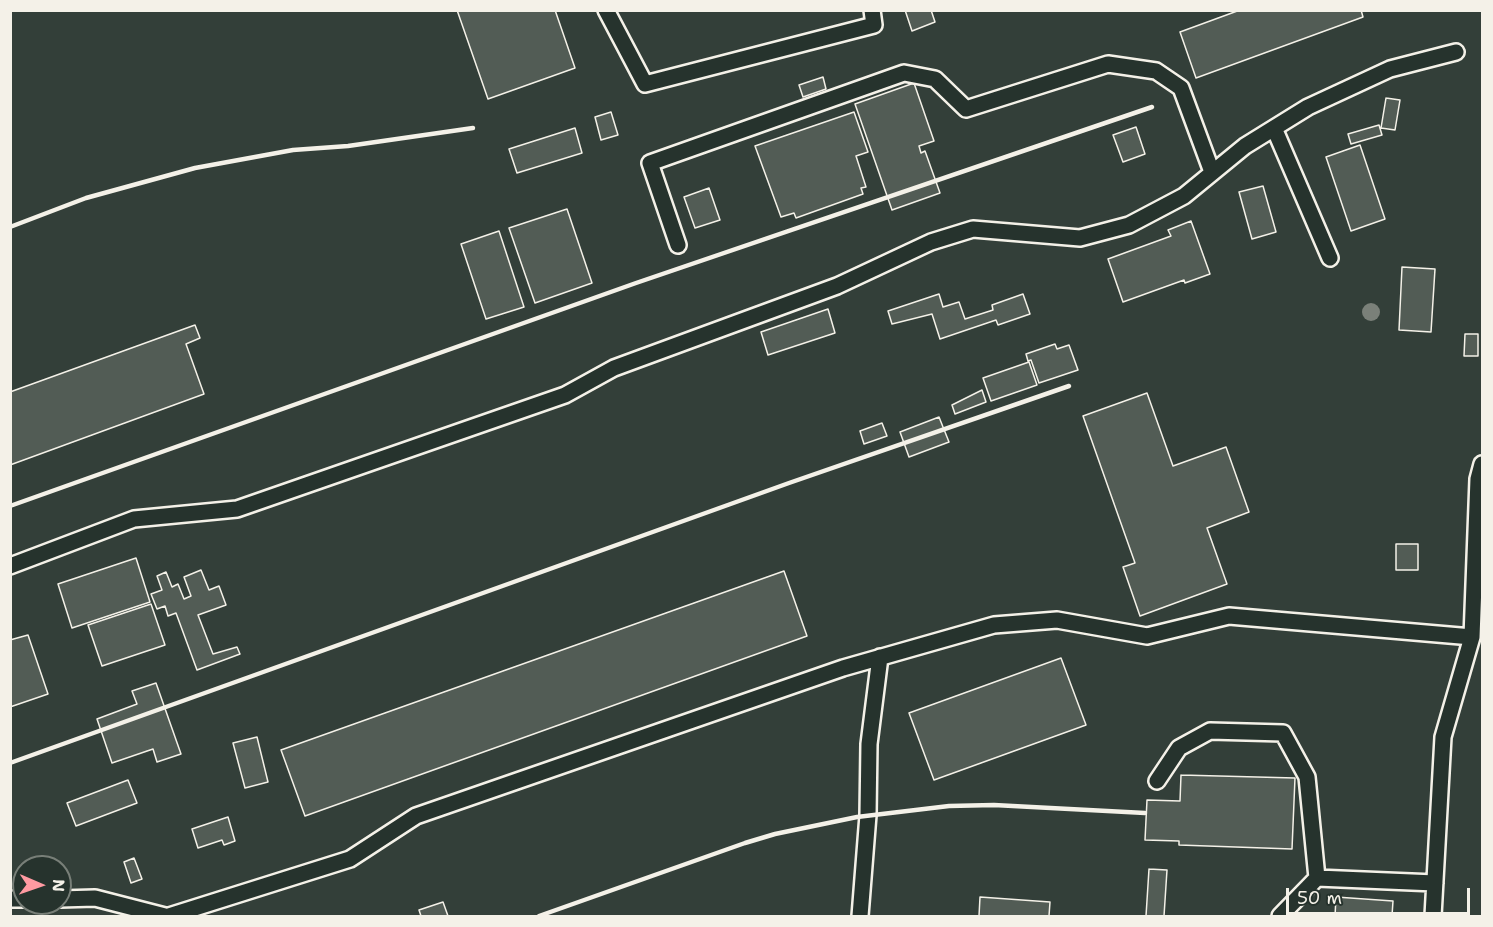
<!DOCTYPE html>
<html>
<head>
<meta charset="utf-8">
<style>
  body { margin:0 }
  #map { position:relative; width:1493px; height:927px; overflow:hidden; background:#26332d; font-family:"Shantell Sans",sans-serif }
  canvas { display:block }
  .frame { position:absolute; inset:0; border:12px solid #f4f1e8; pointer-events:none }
  .north { position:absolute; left:12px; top:855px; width:60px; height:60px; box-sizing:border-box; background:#26332d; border:2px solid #787f78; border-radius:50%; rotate:92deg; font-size:16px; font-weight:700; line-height:24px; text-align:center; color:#f4f1e8 }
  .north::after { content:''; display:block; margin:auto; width:21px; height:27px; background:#ff9aa2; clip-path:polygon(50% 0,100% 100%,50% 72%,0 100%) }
  .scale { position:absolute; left:1286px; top:888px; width:184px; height:27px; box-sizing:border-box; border:3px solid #f4f1e8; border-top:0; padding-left:8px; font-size:18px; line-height:21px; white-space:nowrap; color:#f4f1e8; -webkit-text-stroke:4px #26332d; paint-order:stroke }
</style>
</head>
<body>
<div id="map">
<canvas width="1493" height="927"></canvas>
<div class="frame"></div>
<div class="north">N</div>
<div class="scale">50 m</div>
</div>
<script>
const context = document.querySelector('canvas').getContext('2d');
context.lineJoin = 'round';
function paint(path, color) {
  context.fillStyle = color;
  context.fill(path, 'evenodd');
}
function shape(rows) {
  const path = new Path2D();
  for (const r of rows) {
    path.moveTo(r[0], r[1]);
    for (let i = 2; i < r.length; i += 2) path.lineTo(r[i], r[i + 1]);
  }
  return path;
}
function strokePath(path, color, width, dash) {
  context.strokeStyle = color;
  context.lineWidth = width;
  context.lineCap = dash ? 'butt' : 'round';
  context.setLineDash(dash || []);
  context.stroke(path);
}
paint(shape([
  [10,11,1482,11,1482,916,11,916],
  [24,867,60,867,60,903,24,903]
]), '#333f39');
const building = shape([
  [457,10,555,10,575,68,488,99,457,10],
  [905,10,931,10,935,22,912,31,905,10],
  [1240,10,1361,10,1363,17,1196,78,1180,32,1240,10],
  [823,77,826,89,803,97,799,85,823,77],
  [914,83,934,141,919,146,921,153,925,151,940,193,892,210,855,104,914,83],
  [1386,98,1400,100,1395,130,1381,128,1386,98],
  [611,112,618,135,601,140,595,117,611,112],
  [854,112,868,152,856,156,866,187,861,188,863,194,796,218,794,213,781,217,755,146,854,112],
  [1379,125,1382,135,1351,144,1348,134,1379,125],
  [1136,127,1145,154,1123,162,1113,135,1136,127],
  [575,128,582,153,517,173,509,149,575,128],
  [1360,145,1385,219,1351,231,1326,157,1360,145],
  [1263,186,1276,232,1252,239,1239,192,1263,186],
  [709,188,720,220,695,228,684,197,709,188],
  [567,209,592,283,535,303,509,228,567,209],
  [1191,221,1210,274,1185,283,1184,280,1123,302,1108,259,1171,236,1168,230,1191,221],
  [499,231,524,307,486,319,461,244,499,231],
  [1402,267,1435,269,1431,332,1399,330,1402,267],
  [939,294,943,307,959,302,965,319,993,310,992,305,1023,294,1030,314,998,325,996,320,940,339,932,314,892,324,888,311,939,294],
  [828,309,835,333,768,355,761,332,828,309],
  [195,325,200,338,186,344,204,394,10,465,10,392,195,325],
  [1465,334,1478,334,1478,356,1464,356,1465,334],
  [1055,344,1057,349,1069,345,1078,370,1039,383,1031,360,1028,361,1026,354,1055,344],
  [1029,362,1037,385,991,401,983,378,1029,362],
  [982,390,986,402,955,414,952,405,982,390],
  [1147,393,1173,466,1226,447,1249,512,1207,528,1227,584,1140,616,1123,567,1135,563,1083,416,1147,393],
  [939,417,949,442,909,457,900,432,939,417],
  [882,423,887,436,864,444,860,431,882,423],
  [1396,544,1418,544,1418,570,1396,570,1396,544],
  [136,558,150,602,72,628,58,584,136,558],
  [201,570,209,590,219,586,226,605,198,615,213,654,237,647,240,654,197,670,176,613,168,616,165,606,157,609,151,594,162,590,157,576,166,572,172,587,178,584,184,599,191,596,184,577,201,570],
  [784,571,807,636,305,816,281,750,784,571],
  [151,604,165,645,102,666,88,625,151,604],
  [28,635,48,694,10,707,10,640,28,635],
  [1061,658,1086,725,934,780,909,713,1061,658],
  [156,683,181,754,157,762,153,749,112,763,97,719,137,704,132,691,156,683],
  [257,737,268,782,245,788,233,743,257,737],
  [1181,775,1295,778,1292,849,1179,845,1179,841,1145,840,1147,800,1180,801,1181,775],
  [128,780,137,803,76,826,67,803,128,780],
  [228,817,235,841,224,845,222,840,198,848,192,829,228,817],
  [134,858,142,879,131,883,124,862,134,858],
  [1149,869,1167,870,1164,916,1146,916,1149,869],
  [980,897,1050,902,1049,916,979,916,980,897],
  [1336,897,1393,901,1392,916,1335,916,1336,897],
  [443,902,448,916,421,916,419,910,443,902]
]);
paint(building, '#525c55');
strokePath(building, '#f4f1e8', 1.5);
const service = shape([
  [606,10,645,84,874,25,872,10],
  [1274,128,1330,258],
  [678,245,650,163,904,73,935,79,966,109,1108,64,1156,71,1181,88,1212,172],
  [10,566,134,519,237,509,565,395,614,368,837,286,931,242,973,229,1080,238,1129,225,1184,196,1245,146,1308,107,1390,69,1456,52],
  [1157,781,1179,748,1210,731,1283,733,1307,777,1317,878],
  [10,899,24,899],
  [60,899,95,898,165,916],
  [169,916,350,859,416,816,843,668,994,625,1057,620,1147,636,1229,616,1472,637],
  [860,916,868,815,869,744,880,657],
  [1280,916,1317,878,1435,883],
  [1433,916,1443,737,1472,637,1478,479,1482,464]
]);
strokePath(service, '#f4f1e8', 20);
strokePath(service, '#26332d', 15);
strokePath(shape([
  [10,227,86,198,195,168,293,150,348,146,473,128],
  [10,506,636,283,1152,107],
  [10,763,789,483,1069,386],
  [539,916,745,843,775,834,857,817,949,806,994,805,1145,813]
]), '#f4f1e8', 4.5);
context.fillStyle = '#7a8079';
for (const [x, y] of [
  [1371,312]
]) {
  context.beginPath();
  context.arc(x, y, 9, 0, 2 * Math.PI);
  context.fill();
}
</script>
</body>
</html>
